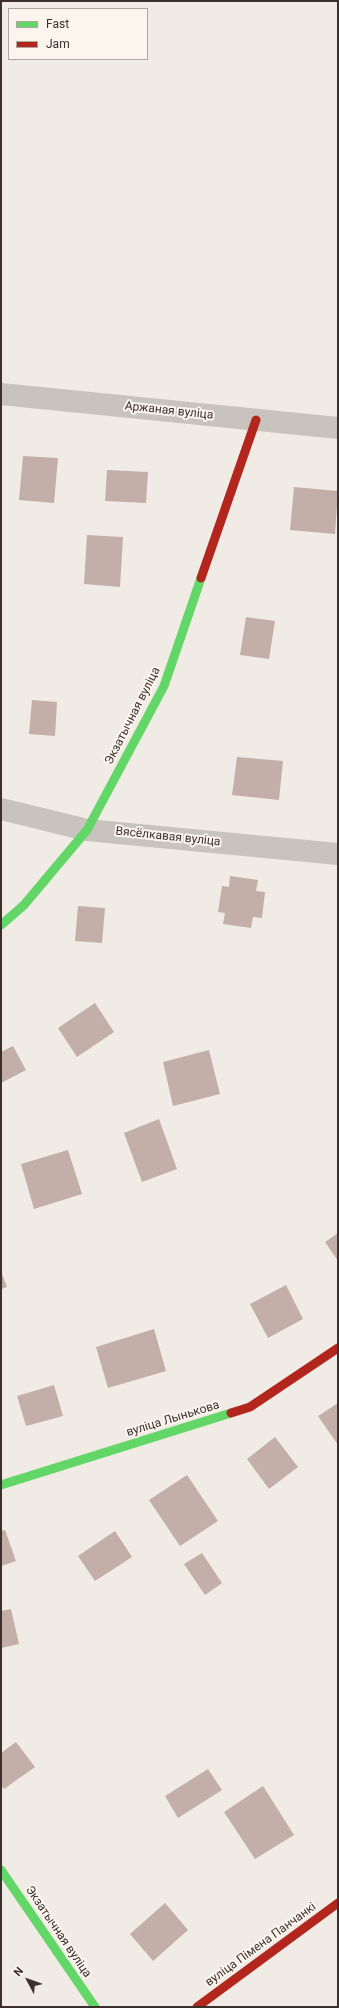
<!DOCTYPE html>
<html>
<head>
<meta charset="utf-8">
<style>
  body { margin:0 }
  #map { position:relative; width:339px; height:2008px; overflow:hidden; background:#f0ebe5; font-family:Roboto,sans-serif }
  canvas { display:block }
  .frame { position:absolute; inset:0; border:2px solid #3b302b; pointer-events:none }
  .legend { position:absolute; left:8px; top:8px; width:140px; height:52px; box-sizing:border-box; background:#fbf5ee; border:1px solid #aea6a0; margin:0; padding:5px 7px; list-style:none; font-size:12px; color:#3b302b }
  .legend li { display:flex; align-items:center; gap:8px; height:20px }
  .legend b { width:20px; border:1px solid #aea6a0 }
  .north { position:absolute; left:8px; top:1960px; width:40px; height:40px; -webkit-text-stroke:3px #fbf5ee; paint-order:stroke; rotate:311deg; font-size:11px; font-weight:700; line-height:16px; text-align:center; color:#3b302b }
  .north::after { content:''; display:block; margin:auto; width:14px; height:18px; background:#3b302b; clip-path:polygon(50% 0,100% 100%,50% 72%,0 100%) }
</style>
</head>
<body>
<div id="map">
<canvas width="339" height="2008"></canvas>
<div class="frame"></div>
<ul class="legend">
<li><b style="height:5px;background:#63d668"></b>Fast</li>
<li><b style="height:5px;background:#b3261e"></b>Jam</li>
</ul>
<div class="north">N</div>
</div>
<script>
const context = document.querySelector('canvas').getContext('2d');
context.lineJoin = 'round';
function paint(path, color) {
  context.fillStyle = color;
  context.fill(path, 'evenodd');
}
function shape(rows) {
  const path = new Path2D();
  for (const r of rows) {
    path.moveTo(r[0], r[1]);
    for (let i = 2; i < r.length; i += 2) path.lineTo(r[i], r[i + 1]);
  }
  return path;
}
function strokePath(path, color, width, dash) {
  context.strokeStyle = color;
  context.lineWidth = width;
  context.lineCap = dash ? 'butt' : 'round';
  context.setLineDash(dash || []);
  context.stroke(path);
}
function write(font, color, halo, rows, align = 'center') {
  context.font = font + ' Roboto,sans-serif';
  context.lineWidth = 4;
  context.setLineDash([]);
  context.textBaseline = 'middle';
  context.strokeStyle = halo;
  context.fillStyle = color;
  for (const [text, x, y, turn = 0] of rows) {
    context.save();
    context.translate(x, y);
    context.rotate((+turn || 0) * Math.PI / 180);
    context.textAlign = isNaN(turn) ? turn : align;
    if (halo) context.strokeText(text, 0, 0);
    context.fillText(text, 0, 0);
    context.restore();
  }
}
paint(shape([
  [23,456,58,458,54,503,19,500],
  [107,470,148,472,146,503,105,501],
  [294,487,338,491,335,534,290,530],
  [87,535,123,537,120,587,84,584],
  [246,617,275,621,269,659,240,655],
  [32,700,57,702,55,736,29,734],
  [237,757,283,761,279,800,232,795],
  [230,876,258,880,256,891,265,892,262,918,253,917,251,928,223,924,225,913,218,912,222,886,229,887],
  [78,906,105,908,102,943,75,941],
  [95,1003,114,1032,77,1057,58,1028],
  [13,1046,26,1070,1,1083,1,1052],
  [209,1050,220,1094,173,1106,163,1062],
  [159,1119,177,1169,142,1182,124,1133],
  [68,1150,82,1194,34,1209,21,1164],
  [338,1233,338,1261,325,1242],
  [1,1271,7,1287,1,1289],
  [286,1285,303,1319,268,1338,250,1304],
  [154,1329,166,1371,108,1388,96,1347],
  [54,1385,63,1416,26,1426,17,1396],
  [338,1403,338,1445,318,1416],
  [275,1437,298,1467,269,1489,247,1459],
  [187,1475,218,1521,180,1546,149,1500],
  [5,1530,16,1561,1,1566,1,1531],
  [115,1531,132,1557,95,1581,78,1556],
  [202,1553,222,1583,205,1595,184,1564],
  [11,1609,19,1644,1,1648,1,1611],
  [16,1742,35,1767,4,1789,1,1785,1,1753],
  [208,1769,222,1790,178,1818,165,1796],
  [263,1786,294,1835,255,1859,224,1812],
  [165,1903,188,1930,153,1961,130,1934]
]), '#c3afa7');
strokePath(shape([
  [1,394,338,428],
  [1,809,87,830,338,854]
]), '#c9c3be', 22);
strokePath(shape([
  [1,925,24,905,87,830,164,686,201,578],
  [1,1485,231,1413],
  [1,1870,95,2007]
]), '#63d668', 9);
strokePath(shape([
  [201,578,256,420],
  [231,1413,250,1407,338,1348],
  [197,2007,338,1903]
]), '#b3261e', 9);
write('12px', '#3b302b', '#fbf5ee', [
  ["Аржаная вуліца",169,411,6],
  ["Экзатычная вуліца",133,716,-63],
  ["Вясёлкавая вуліца",168,837,6],
  ["вуліца Лынькова",173,1419,-17],
  ["Экзатычная вуліца",58,1932,56],
  ["вуліца Пімена Панчанкі",261,1945,-36]
]);
</script>
</body>
</html>
